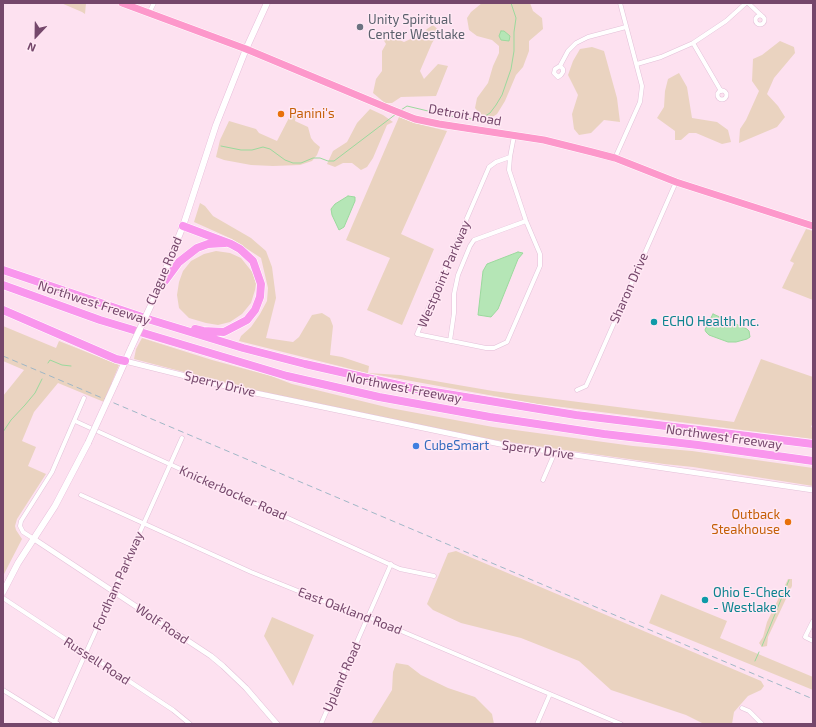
<!DOCTYPE html>
<html>
<head>
<meta charset="utf-8">
<style>
  body { margin:0 }
  #map { position:relative; width:816px; height:727px; overflow:hidden; background:#fde1f0; font-family:"Exo 2",sans-serif }
  canvas { display:block }
  .frame { position:absolute; inset:0; border:4px solid #75476b; pointer-events:none }
  .north { position:absolute; left:16px; top:16px; width:40px; height:40px; -webkit-text-stroke:3px #ffe8f4; paint-order:stroke; rotate:202deg; font-size:11px; font-weight:700; line-height:16px; text-align:center; color:#75476b }
  .north::after { content:''; display:block; margin:auto; width:14px; height:18px; background:#75476b; clip-path:polygon(50% 0,100% 100%,50% 72%,0 100%) }
</style>
</head>
<body>
<div id="map">
<canvas width="816" height="727"></canvas>
<div class="frame"></div>
<div class="north">N</div>
</div>
<script>
const context = document.querySelector('canvas').getContext('2d');
context.lineJoin = 'round';
function paint(path, color) {
  context.fillStyle = color;
  context.fill(path, 'evenodd');
}
function shape(rows) {
  const path = new Path2D();
  for (const r of rows) {
    if (r.length === 3) {
      path.moveTo(r[0] + r[2], r[1]);
      path.arc(r[0], r[1], r[2], 0, 2 * Math.PI);
      continue;
    }
    path.moveTo(r[0], r[1]);
    for (let i = 2; i < r.length; i += 2) path.lineTo(r[i], r[i + 1]);
  }
  return path;
}
function strokePath(path, color, width, dash) {
  context.strokeStyle = color;
  context.lineWidth = width;
  context.lineCap = dash ? 'butt' : 'round';
  context.setLineDash(dash || []);
  context.stroke(path);
}
function write(font, color, halo, rows, align = 'center') {
  context.font = font + ' "Exo 2",sans-serif';
  context.lineWidth = 3;
  context.setLineDash([]);
  context.textBaseline = 'middle';
  context.strokeStyle = halo;
  context.fillStyle = color;
  for (const [text, x, y, turn = 0] of rows) {
    context.save();
    context.translate(x, y);
    context.rotate((+turn || 0) * Math.PI / 180);
    context.textAlign = isNaN(turn) ? turn : align;
    if (halo) context.strokeText(text, 0, 0);
    context.fillText(text, 0, 0);
    context.restore();
  }
}
paint(shape([
  [61,3,86,3,85,14,82,12],
  [482,3,530,3,533,11,542,18,543,29,529,41,529,51,523,67,516,75,505,101,497,114,491,118,480,114,475,108,477,98,488,83,493,66,499,53,499,46,492,40,477,36,469,30,467,18,471,12],
  [433,25,440,31,432,43,420,71,424,79,438,64,448,66,436,96,401,97,392,103,385,103,373,93,376,79,382,71,382,51,386,44,383,39,391,36,404,42,422,34,427,29],
  [780,41,794,47,795,53,774,78,767,94,778,106,785,117,777,127,739,143,740,129,746,120,759,91,752,81,753,59,762,55],
  [592,47,604,51,617,98,620,122,604,120,591,133,579,135,574,129,572,114,578,95,568,75,573,61,580,49],
  [679,73,687,87,692,118,717,122,728,130,731,142,722,144,696,133,689,133,681,140,675,140,675,131,657,118,664,107,665,91,668,79],
  [370,109,383,115,393,122,387,125,373,158,367,167,361,170,352,163,343,163,335,167,327,164,333,151,347,142,357,123],
  [292,112,296,114,295,121,308,127,311,138,314,142,320,147,317,155,312,161,300,165,273,166,251,165,224,160,216,157,220,140,229,121,256,129,259,133,277,141],
  [399,117,414,123,447,131,401,234,434,249,402,325,367,310,390,258,346,240],
  [200,203,205,206,213,216,251,238,266,251,272,267,276,298,266,338,293,342,299,337,312,315,322,313,330,318,333,326,330,355,342,357,369,366,368,373,400,375,493,391,734,422,761,359,813,377,813,422,811,427,813,428,813,439,538,404,367,373,239,341,241,336,251,327,260,314,267,301,268,288,261,258,232,239,194,222],
  [806,229,813,231,813,300,782,288,794,263,790,261],
  [216,251,230,253,241,258,253,273,256,284,255,290,251,303,242,314,230,322,218,325,206,323,189,318,179,308,177,295,179,282,183,271,191,261,204,254],
  [3,326,56,348,59,341,119,365,104,402,58,383,34,412,22,441,36,447,28,466,46,474,17,519,15,526,16,530,22,539,3,576,3,396,24,370,3,361],
  [142,338,212,360,271,376,292,384,390,408,493,427,633,446,692,451,813,468,813,486,693,467,664,464,494,440,249,389,134,359,136,349],
  [456,551,761,681,764,686,761,690,748,696,734,712,732,724,704,724,686,715,611,690,579,661,521,638,461,623,433,610,427,604,448,553],
  [788,579,792,579,792,586,768,637,767,646,762,647,759,643,763,637,767,622],
  [661,594,727,621,720,638,813,677,813,690,649,623],
  [272,617,314,635,293,686,264,636],
  [396,663,408,665,421,675,448,688,475,697,492,714,494,724,371,724,392,690,393,672]
]), '#ead3c0');
const water = shape([
  [501,31,504,31,510,36,509,41,501,40,499,36,501,31],
  [348,196,355,197,355,201,344,227,339,230,332,215,331,209,335,204,348,196],
  [518,252,523,253,518,259,498,309,491,317,478,315,483,271,487,264,518,252],
  [713,314,747,329,749,331,750,337,747,339,736,342,728,342,709,335,706,332,705,330,707,325,713,314]
]);
paint(water, '#b5e6b6');
strokePath(water, '#9bd99d', 1);
strokePath(shape([
  [401,110,407,106,449,116,473,119,482,118,490,113,496,105,502,95,511,69,514,51,514,32,516,18,511,3],
  [221,146,241,150,252,150,263,147,270,149,285,160,293,163,301,163,313,158,320,158,328,161,334,161,396,114],
  [48,363,50,360,62,365,71,366],
  [3,432,11,420,25,405,35,393,42,379],
  [762,646,789,580],
  [755,661,759,652]
]), '#9bd99d', 1);
const minor = shape([
  [748,3,762,16],
  [149,13,154,3],
  [760,20,4.5],
  [693,43,721,91],
  [637,64,661,57,693,43,726,21,746,3],
  [560,66,563,69,563,72,561,75,558,77,554,73,555,69,560,66,568,51,576,43,588,37,626,27],
  [722,95,4.5],
  [510,157,496,162,489,167,417,334,486,348,494,348,507,342,540,266,540,254,526,221,509,170,510,157,514,136],
  [615,158,640,102,642,86,620,3],
  [450,341,454,313,454,294,458,275,470,246,474,240,526,221],
  [577,390,586,386,596,364,676,182],
  [75,421,400,569,434,576],
  [543,480,555,452],
  [81,495,251,572,308,595,368,617,621,724],
  [34,539,23,532,20,526,21,521,52,472,84,398],
  [3,598,173,710,190,724],
  [813,621,805,637,813,641],
  [3,690,58,724],
  [742,708,749,711,762,724],
  [54,724,182,438],
  [321,724,391,564],
  [537,724,550,694]
]);
const tertiary = shape([
  [125,361,246,391,500,444,813,490],
  [34,539,211,656,223,666,246,688,277,724]
]);
const secondary = shape([
  [152,303,183,226,216,125,246,49,267,3],
  [115,384,131,348],
  [3,592,18,563,55,506,88,443]
]);
const primary = shape([
  [122,3,246,49,390,109,415,119,439,124,544,140,592,152,615,158,676,182,813,226]
]);
const motorway = shape([
  [183,226,231,244,240,249,253,261,261,284,260,297,255,310,247,320,224,332,203,331,195,329],
  [3,270,151,320,243,348,305,364,416,389,576,415,813,444],
  [3,285,100,320,287,376,379,397,490,417,604,434,698,445,813,461],
  [158,288,165,281,179,262,197,248,208,244,225,243],
  [3,310,116,359,125,361]
]);
strokePath(minor, '#e3c0d8', 5);
strokePath(tertiary, '#e3c0d8', 6);
strokePath(secondary, '#e8bdda', 7);
strokePath(primary, '#fff', 8);
strokePath(motorway, '#fff', 9);
strokePath(minor, '#fff', 4);
strokePath(tertiary, '#fff', 5);
strokePath(secondary, '#fff', 6);
strokePath(primary, '#fd98cb', 7);
strokePath(motorway, '#f996ed', 8);
strokePath(shape([
  [3,356,813,699]
]), '#a0b7c6', 1, [6, 4]);
const secondaryBridge = shape([
  [131,348,152,303],
  [88,443,115,384]
]);
strokePath(secondaryBridge, '#e8bdda', 7, []);
strokePath(secondaryBridge, '#fff', 6);
for (const [x, y, r, color] of [
  [360,27,4,"#6b7280"],
  [281,114,4,"#e8710a"],
  [654,322,4,"#0f9aa8"],
  [416,446,4,"#3f7fe0"],
  [788,522,4,"#e8710a"],
  [705,600,4,"#0f9aa8"]
]) {
  const dot = new Path2D();
  dot.arc(x, y, r, 0, 2 * Math.PI);
  context.fillStyle = color;
  context.fill(dot);
  strokePath(dot, '#ffe8f4', 1.5);
}
write('13px', '#5b616d', '#ffe8f4', [
  ["Unity Spiritual",368,20],
  ["Center Westlake",368,35]
], 'left');
write('13px', '#c56008', '#ffe8f4', [
  ["Panini's",289,114],
  ["Outback",780,515,"right"],
  ["Steakhouse",780,530,"right"]
], 'left');
write('13px', '#75476b', '#ffe8f4', [
  ["Detroit Road",465,115,10],
  ["Clague Road",164,271,-67],
  ["Westpoint Parkway",444,274,-67],
  ["Sharon Drive",629,288,-66],
  ["Northwest Freeway",94,303,18],
  ["Sperry Drive",220,384,14],
  ["Northwest Freeway",404,388,11],
  ["Northwest Freeway",724,437,8],
  ["Sperry Drive",538,450,8],
  ["Knickerbocker Road",233,493,24],
  ["Fordham Parkway",118,581,-66],
  ["East Oakland Road",350,611,21],
  ["Wolf Road",162,624,34],
  ["Russell Road",97,661,33],
  ["Upland Road",342,677,-66]
]);
write('13px', '#0d838f', '#ffe8f4', [
  ["ECHO Health Inc.",662,322],
  ["Ohio E-Check",713,593],
  ["- Westlake",713,608]
], 'left');
write('13px', '#366cbe', '#ffe8f4', [
  ["CubeSmart",424,446]
], 'left');
</script>
</body>
</html>
